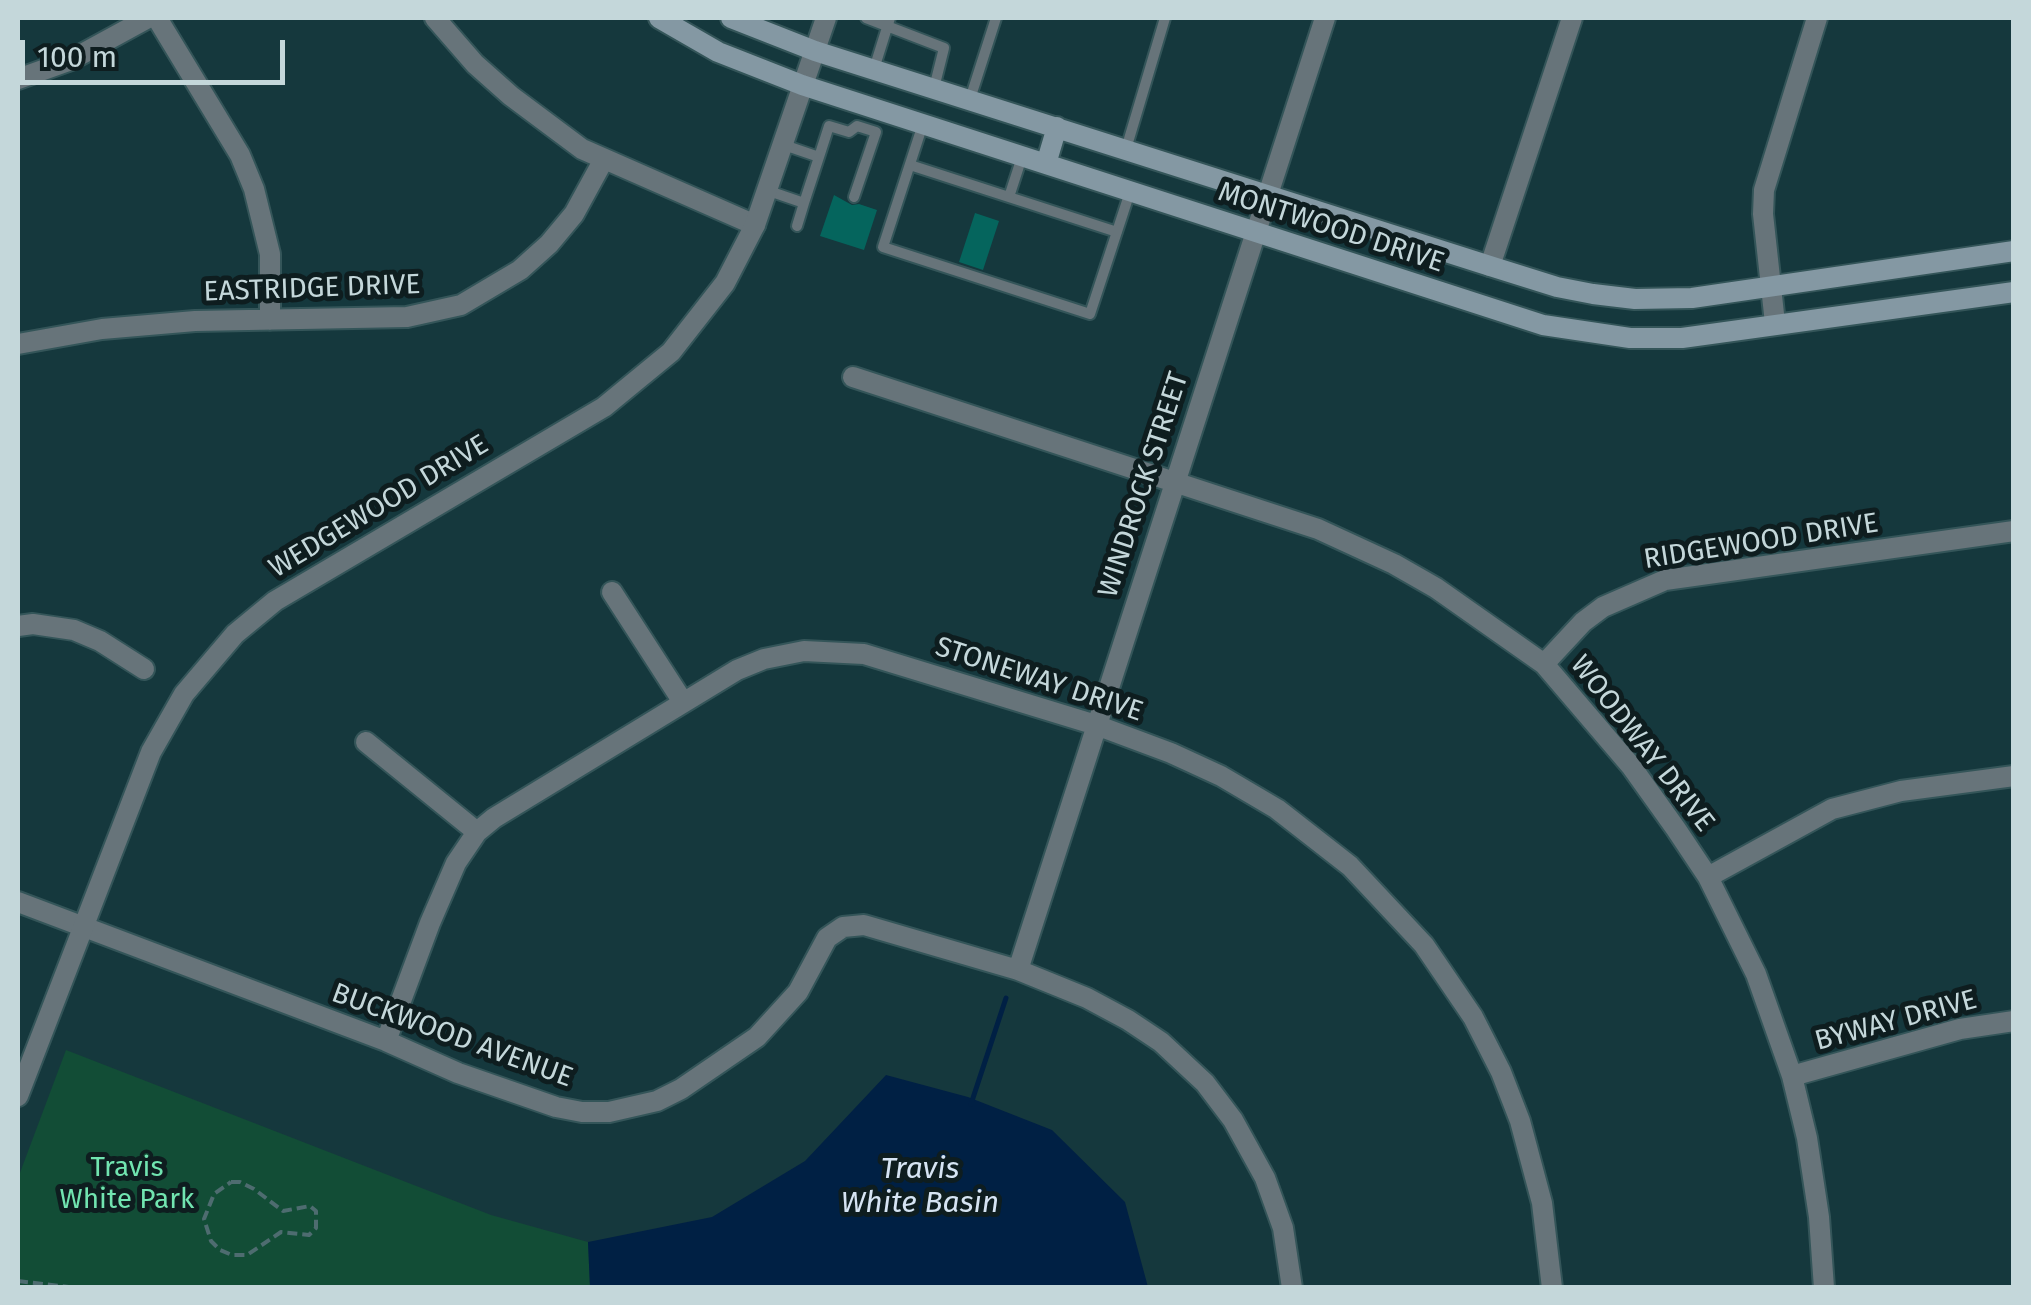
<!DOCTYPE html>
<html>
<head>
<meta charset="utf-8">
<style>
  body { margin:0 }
  #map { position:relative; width:2031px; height:1305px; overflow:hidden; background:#15383d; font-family:"Fira Sans",sans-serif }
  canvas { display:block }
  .frame { position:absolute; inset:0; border:20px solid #c4d7da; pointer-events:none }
  .scale { position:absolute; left:20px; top:40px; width:265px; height:45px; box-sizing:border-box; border:5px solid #c4d7da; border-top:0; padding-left:12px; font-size:30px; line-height:35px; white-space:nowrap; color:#c4d7da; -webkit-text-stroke:8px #0e1d1f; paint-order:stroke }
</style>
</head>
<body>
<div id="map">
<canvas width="2031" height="1305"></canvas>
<div class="frame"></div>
<div class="scale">100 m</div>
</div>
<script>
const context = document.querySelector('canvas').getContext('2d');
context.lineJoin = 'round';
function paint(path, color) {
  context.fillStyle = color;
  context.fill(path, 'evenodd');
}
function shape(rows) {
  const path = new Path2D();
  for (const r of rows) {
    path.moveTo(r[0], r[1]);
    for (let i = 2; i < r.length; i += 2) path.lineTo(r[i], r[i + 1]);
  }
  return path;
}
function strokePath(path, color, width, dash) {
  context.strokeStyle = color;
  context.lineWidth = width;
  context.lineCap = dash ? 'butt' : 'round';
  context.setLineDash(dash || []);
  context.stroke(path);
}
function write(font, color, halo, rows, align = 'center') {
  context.font = font + ' "Fira Sans",sans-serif';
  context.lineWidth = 10;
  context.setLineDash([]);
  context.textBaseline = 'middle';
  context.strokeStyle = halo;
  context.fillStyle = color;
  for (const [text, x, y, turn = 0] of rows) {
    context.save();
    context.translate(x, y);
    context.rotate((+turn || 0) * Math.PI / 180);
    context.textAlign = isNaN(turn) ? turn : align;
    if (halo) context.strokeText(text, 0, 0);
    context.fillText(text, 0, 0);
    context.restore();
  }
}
paint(shape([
  [66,1050,491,1215,588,1242,590,1287,18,1287,18,1178]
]), '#124d36');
paint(shape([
  [886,1075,968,1097,1052,1130,1125,1202,1148,1287,590,1287,588,1242,712,1217,805,1161]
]), '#002044');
strokePath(shape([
  [971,1104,1006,998]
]), '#002044', 5);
paint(shape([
  [834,195,852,205,859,204,877,210,864,250,820,236],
  [975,213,999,221,983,270,959,262]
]), '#05655d');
const service = shape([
  [866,18,944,48,934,88],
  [874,69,890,18],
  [970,99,996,18],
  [923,124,883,247,1090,314,1130,192],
  [784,145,819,157,829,126,849,132,857,126,876,132,854,197],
  [1126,149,1165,18],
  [910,165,1117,232],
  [769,191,804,203,819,157],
  [1009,197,1022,157],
  [797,226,804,203]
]);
const minor = shape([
  [157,18,240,155,254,189,270,254,270,320],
  [435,18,475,64,511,96,582,149,755,225],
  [18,79,71,60,148,18],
  [1490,266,1572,18],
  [1775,323,1763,214,1764,190,1817,18],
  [18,344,102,329,195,321,407,317,461,305,520,270,549,244,574,214,603,161],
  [853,377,1318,529,1394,564,1436,588,1544,664,1631,766,1676,829,1708,877,1756,974,1792,1076,1807,1138,1819,1217,1824,1288],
  [612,592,683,702],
  [1544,664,1583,622,1603,607,1665,580,2014,531],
  [366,742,477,832],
  [1708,877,1832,809,1901,791,2014,776],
  [18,902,386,1041,458,1073,556,1107,582,1112,609,1112,657,1101,681,1089,757,1037,798,992,827,938,843,927,864,925,1018,970,1087,998,1128,1020,1161,1042,1205,1083,1233,1120,1265,1178,1283,1228,1292,1288],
  [1018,970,1325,18],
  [386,1041,430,923,456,863,477,832,494,818,737,670,764,659,804,651,864,654,1096,725,1171,753,1221,776,1277,809,1350,866,1424,945,1473,1017,1501,1072,1520,1121,1542,1203,1552,1288],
  [1792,1076,1960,1029,2014,1021]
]);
const tertiary = shape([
  [18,626,33,624,74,630,100,641,144,669],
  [18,1096,151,752,184,694,235,634,275,601,604,407,671,352,725,283,755,225,826,18]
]);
const secondary = shape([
  [659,18,718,52,802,85,1543,325,1630,338,1682,338,2014,292],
  [731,18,815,51,1490,266,1557,287,1593,294,1635,299,1692,298,2014,251],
  [1046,164,1057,127]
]);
strokePath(service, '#345559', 14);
strokePath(minor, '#345559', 24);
strokePath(tertiary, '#345559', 24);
strokePath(secondary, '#345559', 24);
strokePath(shape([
  [231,1182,240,1182,254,1189,283,1211,310,1206,316,1211,316,1228,309,1235,281,1232,247,1255,232,1255,220,1250,211,1241,204,1219,214,1194,231,1182],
  [18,1281,78,1288]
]), '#4e6c70', 4, [10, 5]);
strokePath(service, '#67747a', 10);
strokePath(minor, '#67747a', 20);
strokePath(tertiary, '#67747a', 20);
strokePath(secondary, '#8498a3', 20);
write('28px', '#c4d7da', '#0e1d1f', [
  ["MONTWOOD DRIVE",1331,228,18],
  ["EASTRIDGE DRIVE",312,289,-2],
  ["WINDROCK STREET",1144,485,-72],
  ["WEDGEWOOD DRIVE",379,507,-31],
  ["RIDGEWOOD DRIVE",1761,542,-9],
  ["STONEWAY DRIVE",1039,680,18],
  ["WOODWAY DRIVE",1642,744,52],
  ["BYWAY DRIVE",1896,1021,-15],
  ["BUCKWOOD AVENUE",452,1036,20]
]);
write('28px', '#71e4b0', '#0e1d1f', [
  ["Travis",127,1168],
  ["White Park",127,1200]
]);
write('italic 30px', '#d6e4f3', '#0e1d1f', [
  ["Travis",920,1170],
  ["White Basin",920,1204]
]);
</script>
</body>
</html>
